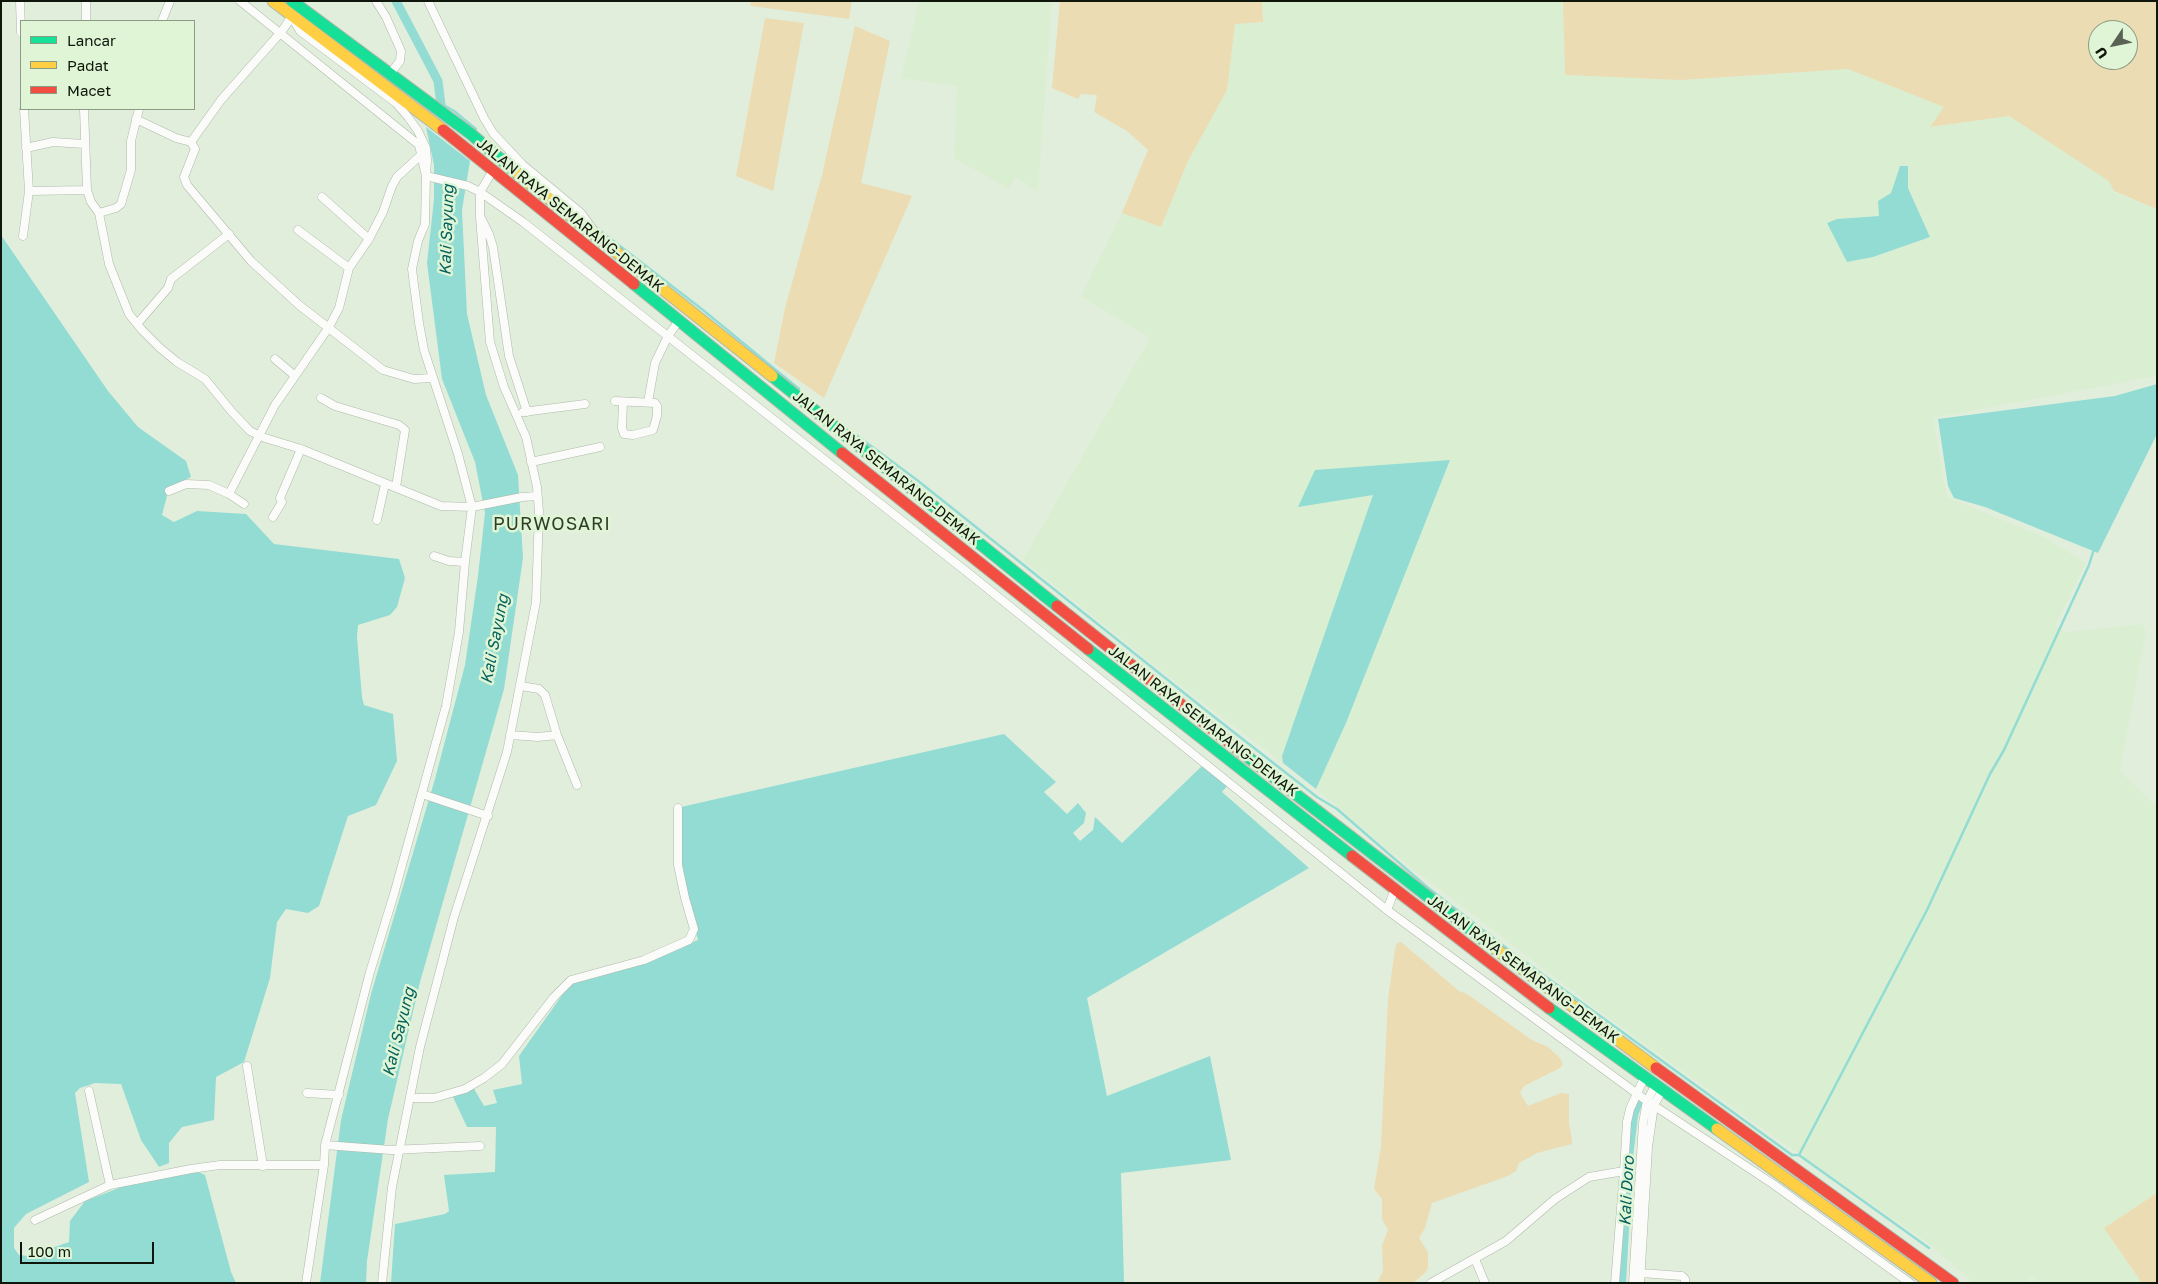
<!DOCTYPE html>
<html>
<head>
<meta charset="utf-8">
<style>
  body { margin:0 }
  #map { position:relative; width:2158px; height:1284px; overflow:hidden; background:#e2eedc; font-family:"Golos Text",sans-serif }
  canvas { display:block }
  .frame { position:absolute; inset:0; border:2px solid #0f160b; pointer-events:none }
  .legend { position:absolute; left:20px; top:20px; width:175px; height:90px; box-sizing:border-box; background:#dff5d5; border:1px solid #8c9c84; margin:0; padding:6px 9px; list-style:none; font-size:15px; color:#0f160b }
  .legend li { display:flex; align-items:center; gap:10px; height:25px }
  .legend b { width:25px; border:1px solid #8c9c84 }
  .north { position:absolute; left:2088px; top:20px; width:50px; height:50px; box-sizing:border-box; background:#dff5d5; border:1px solid #8c9c84; border-radius:50%; rotate:236deg; font-size:14px; font-weight:700; line-height:20px; text-align:center; color:#0f160b }
  .north::after { content:''; display:block; margin:auto; width:18px; height:22px; background:#596254; clip-path:polygon(50% 0,100% 100%,50% 72%,0 100%) }
  .scale { position:absolute; left:20px; top:1242px; width:134px; height:22px; box-sizing:border-box; border:2px solid #0f160b; border-top:0; padding-left:6px; font-size:15px; line-height:18px; white-space:nowrap; color:#0f160b; -webkit-text-stroke:4px #dff5d5; paint-order:stroke }
</style>
</head>
<body>
<div id="map">
<canvas width="2158" height="1284"></canvas>
<div class="frame"></div>
<ul class="legend">
<li><b style="height:6px;background:#16e098"></b>Lancar</li>
<li><b style="height:6px;background:#ffcf43"></b>Padat</li>
<li><b style="height:6px;background:#f24e42"></b>Macet</li>
</ul>
<div class="north">U</div>
<div class="scale">100 m</div>
</div>
<script>
const context = document.querySelector('canvas').getContext('2d');
context.lineJoin = 'round';
function paint(path, color) {
  context.fillStyle = color;
  context.fill(path, 'evenodd');
}
function shape(rows) {
  const path = new Path2D();
  for (const r of rows) {
    path.moveTo(r[0], r[1]);
    for (let i = 2; i < r.length; i += 2) path.lineTo(r[i], r[i + 1]);
  }
  return path;
}
function strokePath(path, color, width, dash) {
  context.strokeStyle = color;
  context.lineWidth = width;
  context.lineCap = dash ? 'butt' : 'round';
  context.setLineDash(dash || []);
  context.stroke(path);
}
function write(font, color, halo, rows, align = 'center') {
  context.font = font + ' "Golos Text",sans-serif';
  context.lineWidth = 5;
  context.setLineDash([]);
  context.textBaseline = 'middle';
  context.strokeStyle = halo;
  context.fillStyle = color;
  for (const [text, x, y, turn = 0] of rows) {
    context.save();
    context.translate(x, y);
    context.rotate((+turn || 0) * Math.PI / 180);
    context.textAlign = isNaN(turn) ? turn : align;
    if (halo) context.strokeText(text, 0, 0);
    context.fillText(text, 0, 0);
    context.restore();
  }
}
paint(shape([
  [919,1,1052,1,1038,191,1015,177,1009,189,954,158,957,86,901,78],
  [1262,1,1563,1,1565,75,1681,80,1848,69,1945,107,1931,127,2009,116,2110,181,2114,192,2157,209,2157,376,1933,418,1947,497,2044,537,2086,563,2055,626,2066,632,2142,624,2146,631,2120,771,2157,807,2157,1193,2104,1228,2142,1283,2041,1283,2031,1276,2024,1283,1973,1283,1932,1246,1760,1127,1591,1005,1387,849,1316,789,1346,723,1450,461,1373,495,1282,756,1283,763,1164,673,1023,560,1150,338,1081,296,1122,213,1161,227,1188,161,1227,90,1235,24,1263,22],
  [1900,166,1908,166,1908,188,1930,237,1873,257,1847,262,1827,223,1837,219,1879,216,1878,201,1891,193]
]), '#daefd1');
paint(shape([
  [750,1,852,1,849,19,751,6],
  [1060,1,1262,1,1263,22,1235,24,1227,90,1188,161,1161,227,1122,213,1148,150,1127,131,1094,112,1097,95,1081,94,1078,99,1052,88],
  [1563,1,2156,1,2157,209,2114,191,2109,181,2009,116,1930,127,1944,107,1848,69,1681,80,1565,75],
  [2098,30,2128,30,2128,60,2098,60],
  [765,18,804,23,773,191,736,176],
  [855,26,890,41,861,183,912,196,824,398,774,363,785,308,822,175],
  [1401,942,1459,991,1467,994,1532,1040,1548,1047,1559,1057,1563,1064,1560,1068,1524,1086,1520,1093,1528,1106,1561,1093,1569,1094,1569,1123,1572,1140,1572,1144,1537,1153,1519,1163,1516,1171,1508,1176,1432,1203,1425,1228,1419,1238,1428,1252,1428,1268,1426,1272,1413,1283,1377,1283,1383,1271,1382,1245,1388,1230,1382,1219,1382,1199,1374,1189,1381,1146,1388,999,1395,949,1397,943],
  [2157,1193,2157,1283,2142,1283,2104,1228]
]), '#ebdcb3');
paint(shape([
  [426,127,470,161,462,210,467,314,486,395,518,475,523,558,504,689,420,982,388,1119,367,1261,366,1283,320,1283,341,1120,371,994,435,779,465,665,478,576,485,513,475,462,442,379,427,263,434,199,434,165],
  [1900,166,1908,166,1908,188,1930,237,1873,257,1847,262,1827,223,1837,219,1879,216,1878,201,1891,193],
  [1,235,108,391,138,427,186,461,191,477,169,488,162,515,174,522,197,511,246,514,274,544,399,559,405,578,397,607,390,615,358,625,357,637,362,697,364,705,393,714,397,761,376,805,348,816,319,906,308,913,286,909,277,922,270,978,244,1062,216,1077,214,1120,182,1127,169,1143,169,1163,159,1167,141,1140,121,1084,95,1083,80,1088,75,1093,89,1182,26,1214,14,1228,14,1248,19,1255,29,1256,69,1242,70,1221,85,1201,132,1183,196,1171,205,1175,231,1272,236,1283,1,1283],
  [2157,384,2157,434,2098,553,1985,507,1954,498,1948,486,1938,419,2115,396],
  [1450,460,1346,723,1316,789,1283,763,1282,756,1373,495,1298,507,1315,470],
  [1004,734,1056,782,1044,792,1067,814,1078,803,1086,813,1084,823,1073,833,1080,841,1093,830,1095,817,1122,843,1203,765,1228,785,1222,792,1309,868,1087,998,1107,1096,1210,1056,1231,1160,1121,1173,1124,1283,391,1283,395,1224,445,1214,449,1211,444,1175,495,1172,496,1127,467,1127,452,1095,473,1087,484,1106,497,1103,493,1090,522,1084,519,1056,570,984,632,965,642,965,647,961,698,940,686,896,679,854,681,807],
  [1638,1100,1643,1102,1638,1116,1633,1157,1626,1283,1618,1283,1632,1109]
]), '#92dcd4');
strokePath(shape([
  [442,104,454,111,476,129],
  [504,154,521,168],
  [537,181,552,194],
  [594,226,703,310,799,389],
  [852,432,917,480,1213,716,1317,797,1337,809,1427,887,1509,950,1792,1155,1799,1155,1929,1248],
  [1799,1155,1927,910,1990,774,2004,750,2089,565,2094,549]
]), '#92dcd4', 2.5);
strokePath(shape([
  [396,1,438,81,442,113]
]), '#92dcd4', 9);
const street = shape([
  [20,1,21,32],
  [240,1,419,145,426,176,425,224,418,241,412,269,419,323,424,350,458,454,472,507,465,562,459,632,446,706,394,894,370,972,325,1145,324,1165,306,1283],
  [376,1,386,17,401,51,400,61,390,74],
  [428,1,484,118,493,133,523,165,581,213,594,231],
  [292,16,282,31,221,100,191,142,195,149,184,177,187,185,251,261,299,305,383,370,414,379,432,378],
  [86,21,86,1],
  [162,21,170,1],
  [294,21,300,31,396,103,408,117,418,131,426,148,427,160,426,176,468,186,480,192,523,222,972,576,1387,910,1647,1101,1773,1184,1910,1283],
  [84,109,87,190,91,202,99,213,109,264,129,314,142,330,160,348,177,362,205,379,232,412,250,431,265,438,301,449,441,506,472,507,522,497,537,496],
  [136,119,176,138,191,142],
  [26,148,53,142,84,144],
  [29,191,87,190],
  [322,197,369,239],
  [99,213,116,208,121,204,131,170,131,141,139,109],
  [481,218,489,234,493,247,509,356,527,412],
  [298,230,349,268],
  [23,236,29,191,24,109],
  [137,324,168,288,171,279,229,234],
  [275,359,294,375],
  [321,398,335,406,399,425,405,430,396,487],
  [615,401,655,403,657,406,657,416,653,430,633,435,624,434,622,428,623,402],
  [648,402,655,363,668,336,678,322],
  [523,412,585,404],
  [531,462,600,447],
  [169,491,186,484,209,485,229,494,244,504],
  [229,494,275,405,329,327,339,308,349,268,369,239,383,212,392,186,397,177,421,155],
  [273,517,282,502,280,498,301,449],
  [377,520,385,484],
  [434,556,449,561,465,562],
  [521,686,539,689,545,695,557,735,577,785],
  [510,735,538,737,557,735],
  [422,794,488,816],
  [1387,910,1395,889],
  [247,1066,263,1166],
  [89,1091,110,1185],
  [307,1093,339,1095],
  [410,1098,434,1098,465,1089,484,1078,502,1064,554,997,571,980,644,960,689,940,694,929,685,898,678,865,678,808],
  [325,1145,391,1150,480,1146],
  [35,1220,110,1185,191,1169,220,1165,324,1165],
  [1475,1259,1485,1283],
  [1641,1273,1682,1276,1685,1279,1685,1283],
  [382,1283,392,1187,420,1047,454,917,507,752,536,602,539,512,537,487,526,437,504,387,490,342,480,217,480,192,492,172],
  [1431,1283,1506,1241,1555,1199,1589,1177,1624,1171,1627,1122,1630,1109,1645,1076],
  [1615,1283,1624,1171],
  [1633,1283,1643,1123,1647,1101,1656,1084],
  [1640,1283,1648,1147,1654,1105,1663,1089]
]);
const fast = shape([
  [292,1,471,134,518,174],
  [634,284,842,453],
  [772,376,1057,606],
  [1088,649,1352,856],
  [1236,748,1497,950],
  [1549,1008,1717,1129]
]);
const slow = shape([
  [273,1,443,130],
  [518,174,772,376],
  [1497,950,1656,1068],
  [1717,1129,1931,1283]
]);
const jam = shape([
  [443,130,634,284],
  [842,453,1088,649],
  [1057,606,1236,748],
  [1352,856,1549,1008],
  [1656,1068,1953,1283]
]);
strokePath(street, '#aeb8a9', 9);
strokePath(fast, '#aeb8a9', 13);
strokePath(slow, '#aeb8a9', 13);
strokePath(jam, '#aeb8a9', 13);
strokePath(street, '#fbfcfa', 8);
strokePath(fast, '#16e098', 11);
strokePath(slow, '#ffcf43', 11);
strokePath(jam, '#f24e42', 11);
write('15px', '#0f160b', '#dff5d5', [
  ["JALAN RAYA SEMARANG-DEMAK",570,215,39],
  ["JALAN RAYA SEMARANG-DEMAK",886,468,39],
  ["JALAN RAYA SEMARANG-DEMAK",1203,721,38],
  ["JALAN RAYA SEMARANG-DEMAK",1523,969,37]
]);
write('italic 16px', '#05615f', '#dff5d5', [
  ["Kali Sayung",447,230,-88],
  ["Kali Sayung",495,639,-79],
  ["Kali Sayung",399,1032,-76],
  ["Kali Doro",1627,1191,-87]
]);
context.letterSpacing = '1px';
write('18px', '#2d3e24', '#dff5d5', [
  ["PURWOSARI",552,524]
]);
context.letterSpacing = '0px';
</script>
</body>
</html>
